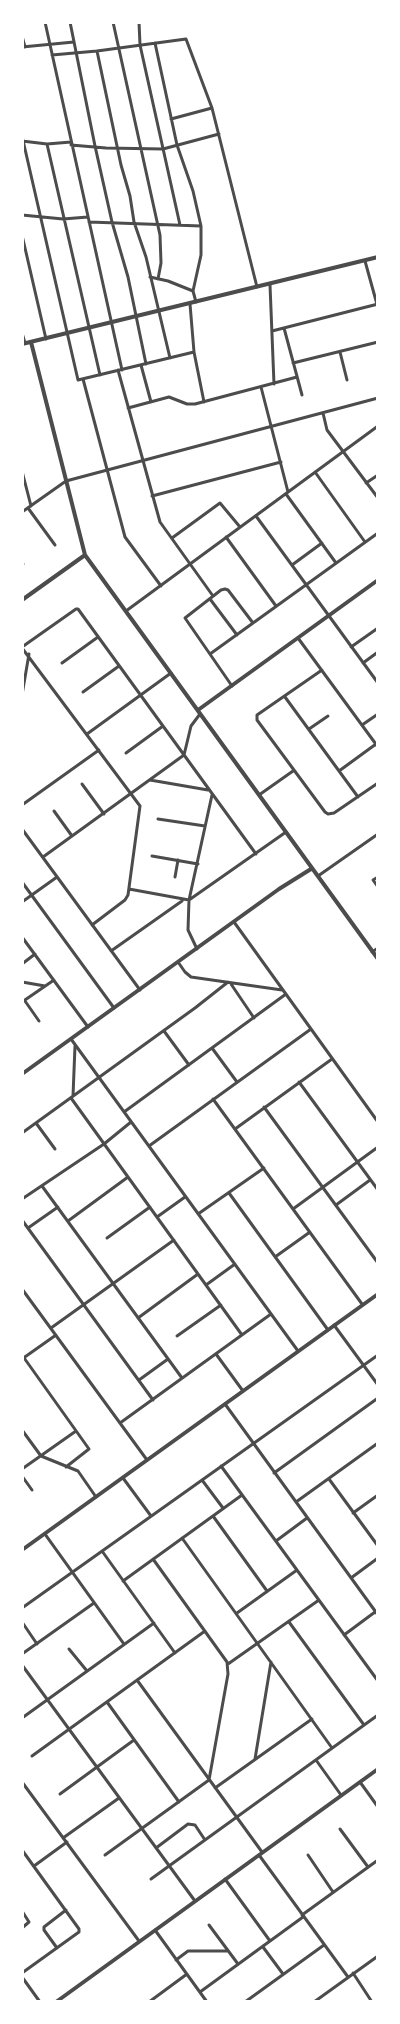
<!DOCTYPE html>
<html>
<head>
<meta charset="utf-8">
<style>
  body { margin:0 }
  #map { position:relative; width:400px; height:2024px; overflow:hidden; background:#fff; font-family:Lora,serif }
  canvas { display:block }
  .frame { position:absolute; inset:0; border:24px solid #fff; pointer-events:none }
</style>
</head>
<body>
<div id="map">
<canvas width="400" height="2024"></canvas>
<div class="frame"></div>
</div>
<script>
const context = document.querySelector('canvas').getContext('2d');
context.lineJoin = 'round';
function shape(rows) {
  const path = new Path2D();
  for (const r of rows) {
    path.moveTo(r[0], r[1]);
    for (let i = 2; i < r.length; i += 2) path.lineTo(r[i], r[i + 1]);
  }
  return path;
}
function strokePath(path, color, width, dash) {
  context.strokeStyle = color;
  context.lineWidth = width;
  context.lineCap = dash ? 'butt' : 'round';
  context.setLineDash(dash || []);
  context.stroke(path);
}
strokePath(shape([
  [45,22,122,370],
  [70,22,95,146,112,222,128,277,146,364],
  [113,22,160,235,161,263,158,279],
  [139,22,140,45,180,225],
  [22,36,25,47],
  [155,43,177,145,193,191,201,226,201,255,193,291,196,302],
  [22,47,74,42],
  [97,51,121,165,130,196,134,222,146,257,170,358],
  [52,55,97,51,186,39,212,108,257,287],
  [171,119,212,108],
  [22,136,78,380,194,352],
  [22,141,47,144,71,142],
  [47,144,100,375],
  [71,145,106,148,163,149,219,134],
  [22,215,63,219,88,217],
  [89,222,201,226],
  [22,235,46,339],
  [365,261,378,308],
  [150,277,168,281,193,291],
  [270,285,274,384],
  [190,304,194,352,204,402],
  [284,328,302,395],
  [272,331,378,304],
  [22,333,25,343],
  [340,352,347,380],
  [293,363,378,342],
  [141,365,151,402],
  [118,370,160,522,213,596],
  [83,379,125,537,161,586],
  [261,387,288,492],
  [128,408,169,397,187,404,195,404,297,377],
  [323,413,327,430,378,498],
  [22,471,31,506],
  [315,472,365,542],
  [366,483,378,475],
  [286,494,336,563],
  [152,496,281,462],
  [28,508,55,545],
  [22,512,66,481,378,398],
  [256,516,378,683],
  [226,537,276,606],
  [172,538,220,503,240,527],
  [22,564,23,564],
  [292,565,322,543],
  [210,599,237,635],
  [126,611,378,426],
  [298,638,378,747],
  [22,647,76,609,78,609,256,854],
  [351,647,378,628],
  [22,648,140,806,128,895,125,900,92,925],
  [210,654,378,533],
  [62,663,98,637],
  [363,663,378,652],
  [322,670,257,715,257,720,325,812,328,814,334,813,378,783],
  [232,686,185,618,221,590,225,589,228,590,253,623],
  [83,692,119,666],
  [22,695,29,654],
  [285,697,358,797],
  [362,725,378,714],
  [309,729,328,716],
  [87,734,171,673],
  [126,753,163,726],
  [339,771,376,744],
  [150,780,208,790],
  [82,784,104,814],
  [259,795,293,771],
  [22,805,99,750],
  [54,811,72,836],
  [158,819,205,826],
  [22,829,140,990],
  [152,856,198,864],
  [43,857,184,755,191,726,200,714],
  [318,876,378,834],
  [175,877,178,860],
  [378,877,373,880,378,887],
  [22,882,114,1008],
  [129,889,189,900,286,832],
  [22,902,57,877],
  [234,922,378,1122],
  [22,937,88,1027],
  [197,949,188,930,189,900,212,795],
  [111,951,182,901],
  [372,952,378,948],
  [178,962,185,972,191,977,282,990],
  [22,964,35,954],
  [22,982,45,986],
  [231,984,254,1018],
  [25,1001,39,1021],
  [22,1002,54,980],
  [164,1031,189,1065],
  [71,1039,298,1351],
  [212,1048,237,1082],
  [299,1082,378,1190],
  [73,1096,75,1046],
  [71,1098,242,1335],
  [213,1099,362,1304],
  [264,1107,378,1263],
  [124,1112,286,994],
  [36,1123,55,1149],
  [235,1129,332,1059],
  [22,1133,195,1008,228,982],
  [149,1146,311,1029],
  [42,1186,182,1378],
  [229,1193,328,1330],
  [22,1199,104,1144,131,1122],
  [336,1205,370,1180],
  [293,1209,378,1147],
  [198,1214,264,1168],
  [157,1217,185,1197],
  [22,1220,153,1400],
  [68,1221,128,1177],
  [28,1228,58,1207],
  [107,1238,150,1207],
  [275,1257,310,1232],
  [206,1285,235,1264],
  [22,1289,147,1460],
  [138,1318,198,1274],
  [334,1325,378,1385],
  [51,1328,174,1240],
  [177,1336,221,1305],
  [216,1354,243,1391],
  [22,1355,89,1449,66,1467],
  [22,1359,56,1335],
  [139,1380,168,1359],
  [225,1404,378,1615],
  [120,1423,271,1314],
  [22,1430,41,1456,78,1471,96,1497],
  [221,1466,378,1681],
  [22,1469,76,1431],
  [274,1473,378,1398],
  [22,1476,32,1490],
  [123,1478,151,1516],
  [329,1479,378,1546],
  [202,1480,223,1508],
  [296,1502,378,1443],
  [353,1513,378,1495],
  [213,1516,267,1591],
  [45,1534,124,1644],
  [182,1538,332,1748],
  [276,1541,307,1518],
  [102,1551,175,1653],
  [351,1578,378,1558],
  [123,1581,242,1495],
  [22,1608,378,1355],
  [237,1613,297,1570],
  [22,1622,37,1644],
  [289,1622,364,1725],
  [344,1635,375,1612],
  [69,1649,87,1671],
  [22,1654,94,1603],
  [228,1664,319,1600],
  [22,1665,195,1901],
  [137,1680,262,1852],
  [107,1702,179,1802],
  [22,1718,154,1623],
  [32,1756,205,1631],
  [255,1759,271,1662],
  [316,1760,341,1795],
  [22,1782,139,1941],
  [360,1782,378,1807],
  [215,1788,312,1719],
  [60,1794,134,1740],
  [340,1829,368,1867],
  [63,1838,119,1798],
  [156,1848,188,1824,195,1825,205,1840],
  [22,1850,79,1929,79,1932,22,1973],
  [105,1855,209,1780,228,1674,227,1662,153,1559],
  [259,1855,348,1977],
  [308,1855,333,1892],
  [34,1866,67,1842],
  [151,1879,378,1715],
  [225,1879,270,1941],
  [22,1911,29,1922,22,1928],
  [302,1915,378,1860],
  [209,1925,238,1964],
  [155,1930,207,2002],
  [263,1947,283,1974],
  [57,1948,44,1930,44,1927,66,1910],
  [176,1960,188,1951,228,1951],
  [353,1973,372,2002],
  [22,1977,40,2002],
  [200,1992,303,1917],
  [149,2002,187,1974],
  [245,2002,324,1945],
  [314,2002,378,1956]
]), '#4c4c4c', 3);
strokePath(shape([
  [31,342,85,555,378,959],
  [22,344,378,257],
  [22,600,85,555],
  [198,710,378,580],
  [22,1074,279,889,311,869],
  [22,1550,378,1294],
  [56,2002,378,1769]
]), '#4c4c4c', 4);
</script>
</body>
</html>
